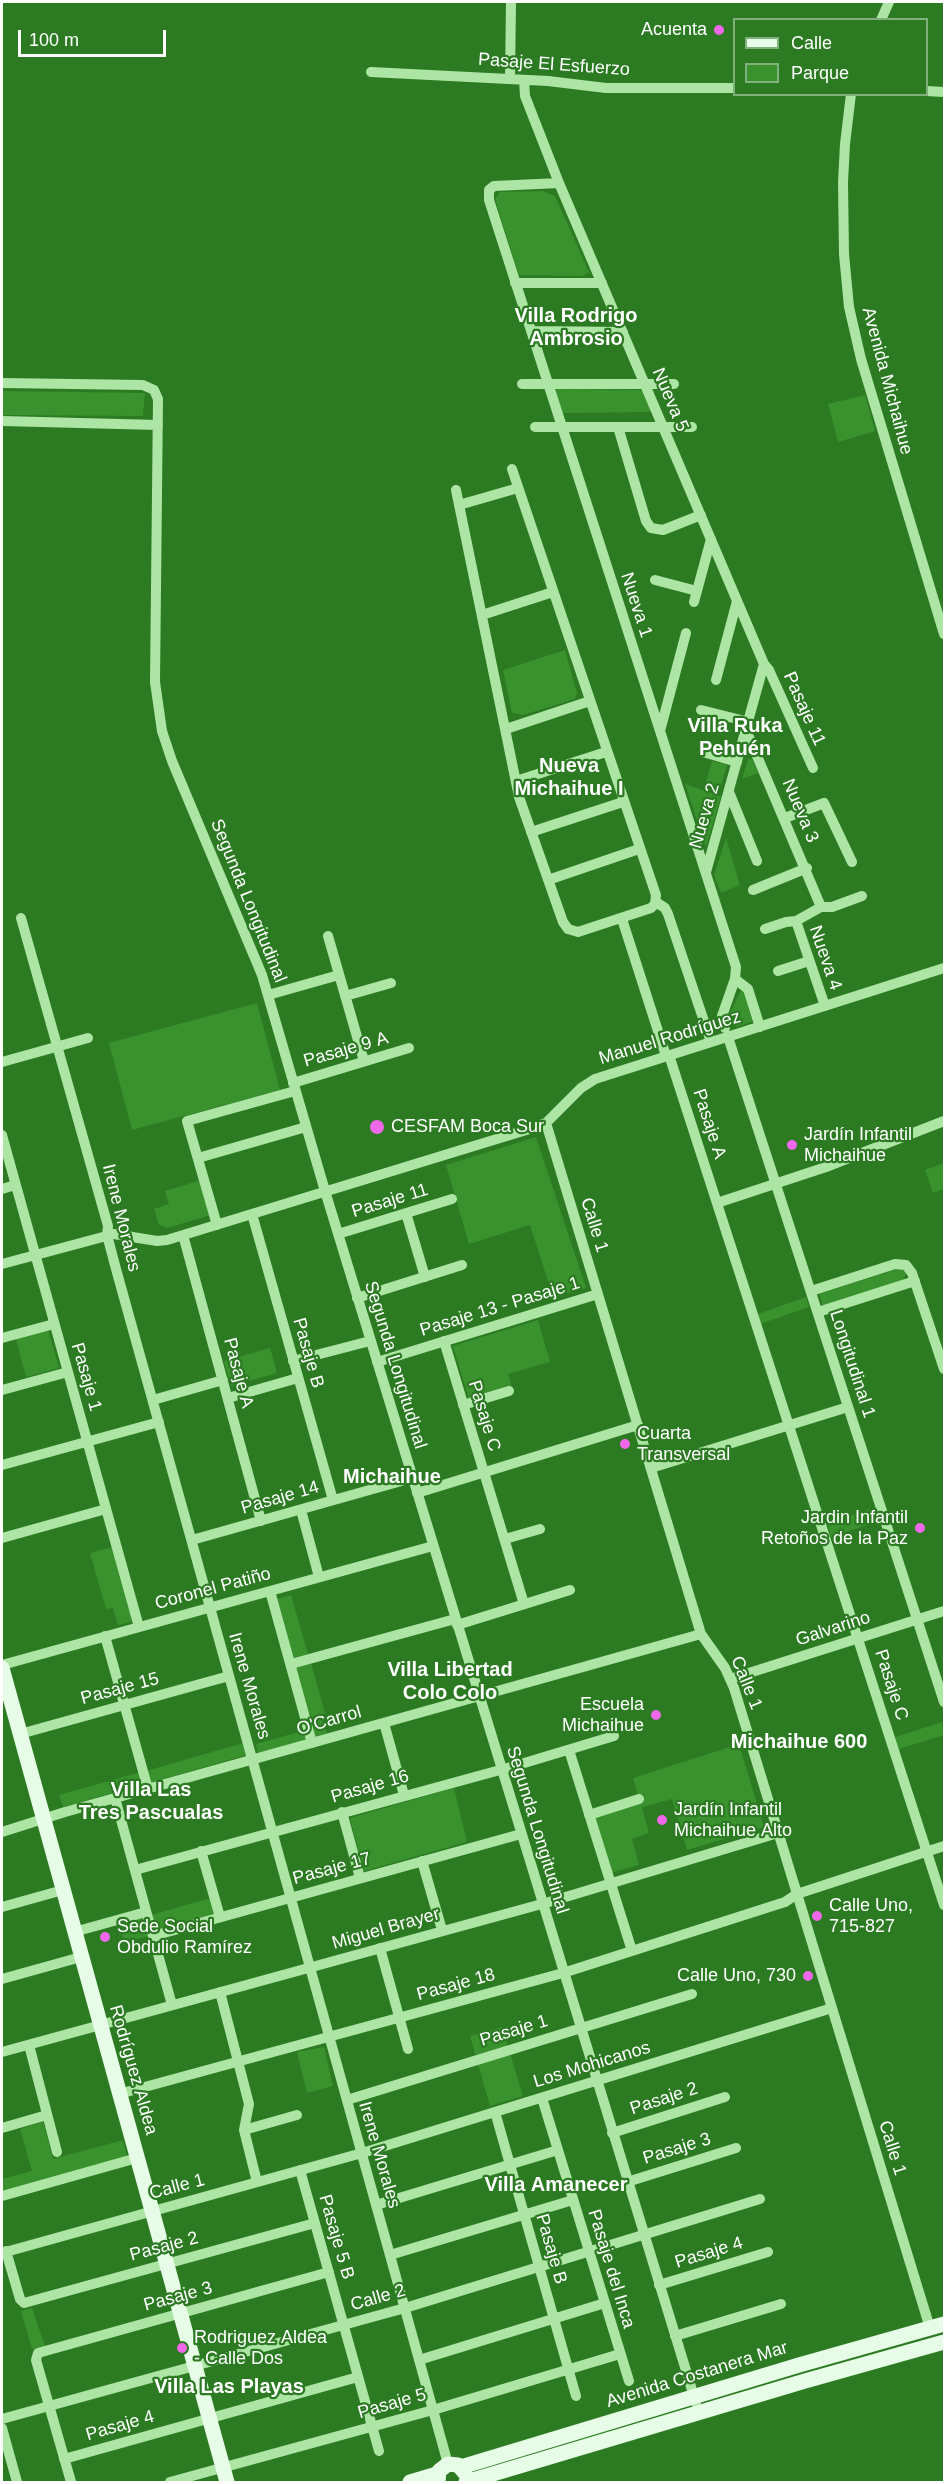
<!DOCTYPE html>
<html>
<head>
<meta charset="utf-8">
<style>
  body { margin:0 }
  #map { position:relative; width:946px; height:2484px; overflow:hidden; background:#2c7b23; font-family:Arial,sans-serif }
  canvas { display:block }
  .frame { position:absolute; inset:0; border:3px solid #fff; pointer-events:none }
  .legend { position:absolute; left:733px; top:18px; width:195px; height:78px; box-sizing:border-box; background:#2c7b23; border:2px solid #80b07b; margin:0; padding:8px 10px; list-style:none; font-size:18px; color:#fff }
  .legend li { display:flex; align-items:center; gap:12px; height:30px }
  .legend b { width:30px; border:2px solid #80b07b }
  .scale { position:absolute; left:18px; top:30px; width:148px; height:27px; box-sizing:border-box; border:3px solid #fff; border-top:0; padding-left:8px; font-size:18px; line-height:21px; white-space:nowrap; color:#fff; -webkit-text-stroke:4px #2c7b23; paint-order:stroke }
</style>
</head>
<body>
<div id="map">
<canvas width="946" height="2484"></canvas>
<div class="frame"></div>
<ul class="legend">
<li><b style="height:8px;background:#e7fce6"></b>Calle</li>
<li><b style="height:16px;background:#39922d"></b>Parque</li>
</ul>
<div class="scale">100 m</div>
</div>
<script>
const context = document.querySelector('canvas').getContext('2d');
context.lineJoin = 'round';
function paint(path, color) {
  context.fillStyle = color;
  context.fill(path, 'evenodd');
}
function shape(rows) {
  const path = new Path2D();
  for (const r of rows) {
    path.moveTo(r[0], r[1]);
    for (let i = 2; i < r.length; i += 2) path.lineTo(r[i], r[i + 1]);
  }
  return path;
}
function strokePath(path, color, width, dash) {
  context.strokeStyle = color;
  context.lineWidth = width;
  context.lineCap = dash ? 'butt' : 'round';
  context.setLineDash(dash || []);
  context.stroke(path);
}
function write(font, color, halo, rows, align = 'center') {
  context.font = font + ' Arial,sans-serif';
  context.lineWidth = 4.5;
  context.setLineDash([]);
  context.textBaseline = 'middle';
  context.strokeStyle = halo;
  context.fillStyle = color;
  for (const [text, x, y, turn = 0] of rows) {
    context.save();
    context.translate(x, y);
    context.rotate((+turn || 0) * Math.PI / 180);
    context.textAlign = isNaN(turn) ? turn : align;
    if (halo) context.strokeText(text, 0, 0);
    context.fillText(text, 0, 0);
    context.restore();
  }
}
paint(shape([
  [543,191,555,196,589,272,583,276,519,275,495,199,500,192],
  [557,389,640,390,644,392,652,410,649,412,564,413,560,411,554,391],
  [2,391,145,393,143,416,2,415],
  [865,395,875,431,838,442,828,404],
  [565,650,577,693,575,699,523,715,512,713,503,670],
  [748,759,752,759,758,773,742,779],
  [712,761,727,765,719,793,704,788],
  [685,784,721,796,706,847],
  [726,838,740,885,721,893,714,875],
  [741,990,746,991,756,1020,736,1027,730,1013],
  [257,1003,280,1090,132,1130,109,1043],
  [536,1137,586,1288,553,1297,530,1225,469,1244,446,1165],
  [944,1163,944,1189,933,1193,925,1170],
  [201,1180,211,1215,167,1228,159,1225,154,1209,169,1204,165,1191],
  [898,1269,903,1269,906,1274,903,1280,823,1306,819,1294],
  [806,1297,809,1307,760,1324,758,1314],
  [538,1320,550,1362,508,1374,512,1387,469,1399,453,1346],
  [48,1329,59,1368,26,1377,16,1339],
  [270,1348,277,1373,231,1386,224,1361],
  [874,1508,879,1521,831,1537,827,1523],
  [112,1547,133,1621,118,1625,113,1608,106,1609,90,1553],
  [291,1595,308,1654,293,1658,277,1599],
  [311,1663,325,1713,321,1715,327,1733,315,1737,295,1667],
  [942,1722,944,1735,899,1749,895,1737],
  [306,1730,308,1739,258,1753,256,1744],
  [243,1743,246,1755,149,1783,146,1771],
  [739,1744,764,1827,687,1850,672,1799,642,1807,649,1833,632,1839,639,1865,611,1873,595,1822,597,1816,640,1803,633,1778],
  [141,1772,144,1784,63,1807,59,1795],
  [454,1788,467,1842,364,1871,350,1818],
  [211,1898,215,1913,213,1917,159,1931,155,1929,151,1915],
  [140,1918,145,1921,149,1936,124,1942,119,1924],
  [502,2027,523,2096,490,2106,470,2036],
  [324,2047,333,2086,307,2093,297,2052],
  [43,2122,53,2159,123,2140,127,2156,2,2191,2,2179,32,2171,20,2129],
  [32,2308,45,2346,32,2349,21,2311]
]), '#39922d');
strokePath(shape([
  [881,20,889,2],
  [371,72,548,81,606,88,734,88],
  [510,79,511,2],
  [524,80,525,96,559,183,764,664,769,670,813,768],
  [926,91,944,92],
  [851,94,845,144,843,182,844,254,849,307,861,359,944,634],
  [559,183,494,186,489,190,489,200,736,967,735,979,722,1016,725,1028],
  [515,283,602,283],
  [531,331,623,332],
  [2,383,143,385,154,390,158,399,155,682,162,731,172,761,262,975,325,1191,696,2403],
  [522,384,674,384],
  [2,421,158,425],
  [535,427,692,427],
  [618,427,646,521,651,528,663,530,701,515],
  [456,490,519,797,563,922,568,929,578,932,651,908,655,904,656,895,512,469],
  [459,505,518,488],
  [655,580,697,591],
  [694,602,711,539],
  [482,615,553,592],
  [716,680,737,601],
  [701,710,749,722],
  [506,729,590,701],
  [746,730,821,907],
  [660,731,686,633],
  [703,752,737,762],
  [516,781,606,752],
  [729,792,757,861],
  [785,818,824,803,852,862],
  [531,832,623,802],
  [706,872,764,664],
  [548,880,639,849],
  [753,890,807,868],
  [656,902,665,908,668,914,711,1042],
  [21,918,108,1226,107,1235,116,1269,448,2464],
  [622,919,666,1056],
  [796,921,825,1006],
  [796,921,821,907,832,907,862,896],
  [765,929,786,922,796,921],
  [328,936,364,1061],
  [778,971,809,961],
  [735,979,748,989,760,1027],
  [268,995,339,975],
  [345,996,391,983],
  [728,1037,944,1702],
  [669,1055,944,1905],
  [2,1062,88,1038],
  [293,1083,409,1048],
  [546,1123,701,1634,725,1668,734,1688,930,2328],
  [2,1135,139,1627],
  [198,1158,306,1127],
  [2,1189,15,1185],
  [717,1203,826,1167,944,1121],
  [406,1213,425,1277],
  [252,1214,333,1500],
  [217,1225,187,1121,295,1091],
  [338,1234,452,1199],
  [183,1235,261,1521],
  [2,1264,114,1234,157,1241,167,1240,536,1127,546,1123,581,1088,595,1079,944,968],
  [811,1291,895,1264,906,1265,912,1273,944,1369],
  [357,1298,462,1265],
  [818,1312,915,1281],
  [2,1338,54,1324],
  [444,1341,524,1604],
  [293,1361,370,1341],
  [377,1362,598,1294],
  [2,1390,68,1372],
  [228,1398,298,1378],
  [153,1400,223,1380],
  [463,1405,509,1391],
  [2,1465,159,1422],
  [651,1468,848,1407],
  [417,1493,638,1425],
  [301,1510,319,1577],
  [2,1538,106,1509],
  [505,1539,540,1529],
  [192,1540,412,1478],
  [270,1591,312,1743],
  [457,1625,570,1590],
  [105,1636,148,1789],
  [291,1664,455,1619],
  [2,1665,433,1546],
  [730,1679,944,1611],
  [384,1723,404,1795],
  [20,1734,229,1676],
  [569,1750,632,1951],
  [115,1798,172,2005],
  [342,1812,360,1878],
  [589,1815,639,1799],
  [2,1832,65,1812,701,1634],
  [201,1851,220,1917],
  [422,1861,442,1930],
  [135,1870,511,1767,614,1736],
  [2,1907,63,1890],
  [74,1932,146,1912],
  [153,1936,521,1834],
  [380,1948,408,2049],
  [2,1979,81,1957],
  [220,1992,249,2104,244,2130,257,2182],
  [29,2045,57,2152],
  [2,2052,549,1902,778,1833],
  [119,2094,563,1973,785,1902,797,1894,944,1846],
  [542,2098,629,2381],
  [347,2100,692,1994],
  [495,2112,576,2396],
  [2,2128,47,2115],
  [244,2130,297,2115],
  [612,2133,725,2097],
  [300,2170,379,2451],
  [627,2182,736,2148],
  [2,2196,137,2158],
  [376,2205,558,2150],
  [6,2251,20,2299,24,2303,315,2223],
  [2,2253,362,2153,832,2008],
  [390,2255,573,2200],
  [659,2285,768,2252],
  [675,2336,781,2304],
  [419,2360,605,2303],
  [2,2419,405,2308,760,2199],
  [2,2428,17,2482],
  [64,2459,358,2377],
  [71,2482,36,2360,38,2353,329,2272],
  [170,2482,433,2410,620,2354]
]), '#ade5a5', 10);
strokePath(shape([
  [2,1668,227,2482],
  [461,2467,799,2365,944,2324],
  [410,2482,437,2474],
  [438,2482,439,2471,448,2464,458,2465,465,2473],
  [466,2482,805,2381,944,2342]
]), '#e7fce6', 15);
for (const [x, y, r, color] of [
  [719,30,6,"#f068ea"],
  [377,1127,8,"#f068ea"],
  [792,1145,6,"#f068ea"],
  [625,1444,6,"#f068ea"],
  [920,1528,6,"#f068ea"],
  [656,1715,6,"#f068ea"],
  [662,1820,6,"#f068ea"],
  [817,1916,6,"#f068ea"],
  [105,1937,6,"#f068ea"],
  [808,1976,6,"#f068ea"],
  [182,2348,6,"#f068ea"]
]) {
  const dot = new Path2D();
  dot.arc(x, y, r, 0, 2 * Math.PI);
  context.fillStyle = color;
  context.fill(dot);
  strokePath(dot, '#2c7b23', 2);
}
write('18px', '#fff', '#2c7b23', [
  ["Acuenta",707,30,"right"],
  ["CESFAM Boca Sur",391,1127],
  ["Jardín Infantil",804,1135],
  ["Michaihue",804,1156],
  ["Cuarta",637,1434],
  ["Transversal",637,1455],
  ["Jardin Infantil",908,1518,"right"],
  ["Retoños de la Paz",908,1539,"right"],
  ["Escuela",644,1705,"right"],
  ["Michaihue",644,1726,"right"],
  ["Jardín Infantil",674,1810],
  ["Michaihue Alto",674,1831],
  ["Calle Uno,",829,1906],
  ["715-827",829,1927],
  ["Sede Social",117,1927],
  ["Obdulio Ramírez",117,1948],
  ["Calle Uno, 730",796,1976,"right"],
  ["Rodriguez Aldea",194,2338],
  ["- Calle Dos",194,2359]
], 'left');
write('18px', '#fff', '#2c7b23', [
  ["Pasaje El Esfuerzo",554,65,4],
  ["Avenida Michaihue",887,381,75],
  ["Nueva 5",670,400,67],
  ["Nueva 1",636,605,72],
  ["Pasaje 11",804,709,66],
  ["Nueva 3",800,811,67],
  ["Nueva 2",705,816,-74],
  ["Segunda Longitudinal",248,901,68],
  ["Nueva 4",825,958,71],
  ["Manuel Rodríguez",670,1038,-17],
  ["Pasaje 9 A",346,1050,-16],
  ["Pasaje A",709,1124,72],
  ["Pasaje 11",390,1201,-17],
  ["Irene Morales",121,1218,76],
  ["Calle 1",594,1225,73],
  ["Pasaje 13 - Pasaje 1",500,1307,-17],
  ["Pasaje B",308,1353,74],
  ["Longitudinal 1",852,1364,72],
  ["Segunda Longitudinal",395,1365,73],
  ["Pasaje A",238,1373,75],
  ["Pasaje 1",86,1377,74],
  ["Pasaje C",484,1416,73],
  ["Pasaje 14",280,1498,-16],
  ["Coronel Patiño",213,1589,-15],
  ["Galvarino",833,1629,-18],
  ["Calle 1",746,1683,68],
  ["Pasaje C",891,1685,72],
  ["Irene Morales",249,1686,74],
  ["Pasaje 15",120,1689,-15],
  ["O'Carrol",329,1721,-16],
  ["Pasaje 16",370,1787,-16],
  ["Segunda Longitudinal",537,1830,73],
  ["Pasaje 17",332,1869,-15],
  ["Miguel Brayer",386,1929,-16],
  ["Pasaje 18",456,1985,-15],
  ["Pasaje 1",514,2031,-17],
  ["Los Mohicanos",592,2065,-17],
  ["Rodríguez Aldea",133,2070,74],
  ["Pasaje 2",664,2099,-18],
  ["Calle 1",892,2148,73],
  ["Pasaje 3",677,2149,-17],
  ["Irene Morales",379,2155,74],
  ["Calle 1",177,2187,-15],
  ["Pasaje 5 B",336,2237,74],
  ["Pasaje 2",164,2247,-15],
  ["Pasaje B",551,2249,74],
  ["Pasaje 4",709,2253,-17],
  ["Pasaje del Inca",611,2269,73],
  ["Pasaje 3",178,2297,-15],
  ["Calle 2",378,2298,-16],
  ["Avenida Costanera Mar",697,2375,-17],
  ["Pasaje 5",392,2404,-16],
  ["Pasaje 4",120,2426,-16]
]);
write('bold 20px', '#fff', '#2c7b23', [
  ["Villa Rodrigo",576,316],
  ["Ambrosio",576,339],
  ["Villa Ruka",735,726],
  ["Pehuén",735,749],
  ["Nueva",569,766],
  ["Michaihue I",569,789],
  ["Michaihue",392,1477],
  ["Villa Libertad",450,1670],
  ["Colo Colo",450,1693],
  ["Michaihue 600",799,1742],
  ["Villa Las",151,1790],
  ["Tres Pascualas",151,1813],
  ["Villa Amanecer",556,2185],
  ["Villa Las Playas",229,2387]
]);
</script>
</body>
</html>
